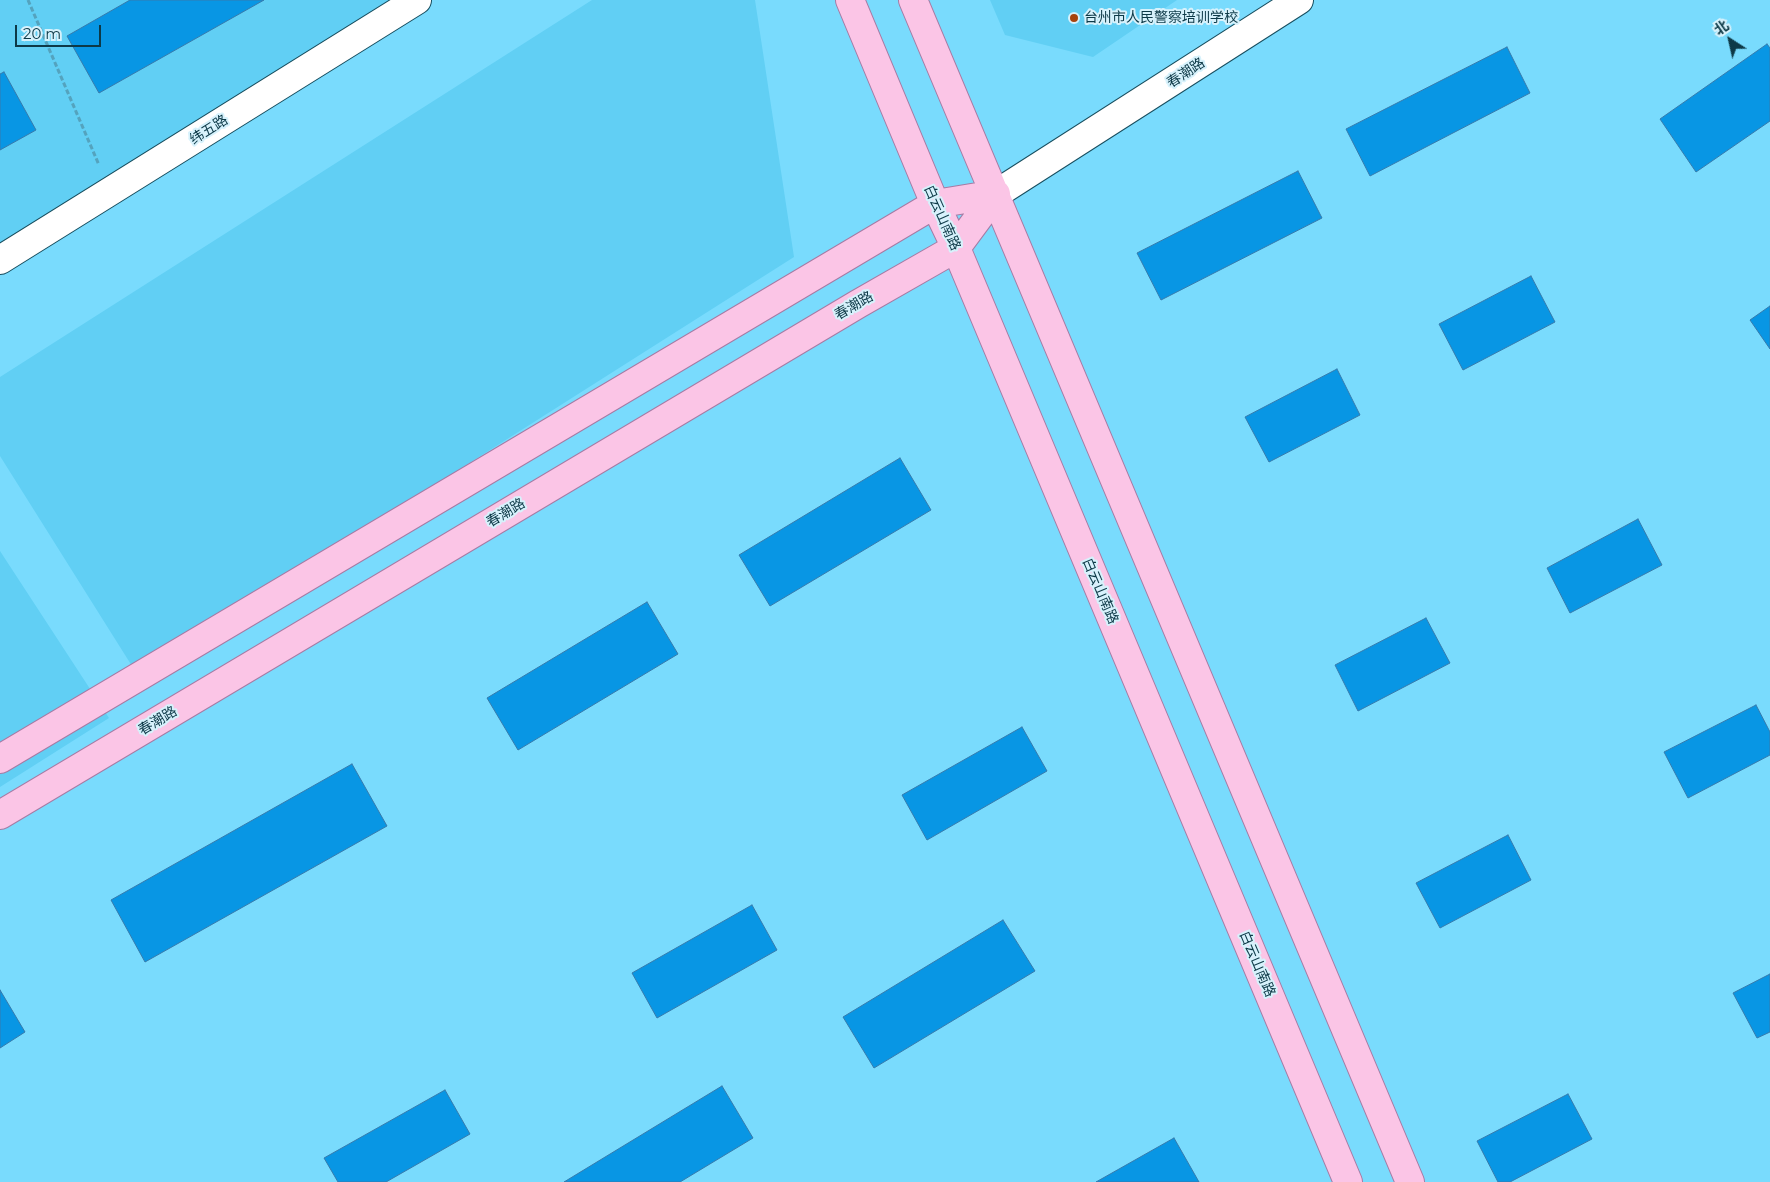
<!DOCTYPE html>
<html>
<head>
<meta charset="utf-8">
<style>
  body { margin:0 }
  #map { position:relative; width:1770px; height:1182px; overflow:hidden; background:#79dbfd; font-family:Montserrat,"Noto Sans SC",sans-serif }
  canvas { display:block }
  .north { position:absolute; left:1705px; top:15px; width:50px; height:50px; -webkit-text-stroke:4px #d7f2fc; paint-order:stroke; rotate:325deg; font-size:14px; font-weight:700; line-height:20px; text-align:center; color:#0d3947 }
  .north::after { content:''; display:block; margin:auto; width:18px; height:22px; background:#0d3947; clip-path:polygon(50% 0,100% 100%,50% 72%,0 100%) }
  .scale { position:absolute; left:15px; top:25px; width:86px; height:22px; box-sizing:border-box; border:2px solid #0d3947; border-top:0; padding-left:6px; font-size:15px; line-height:18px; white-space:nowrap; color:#0d3947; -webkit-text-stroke:4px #d7f2fc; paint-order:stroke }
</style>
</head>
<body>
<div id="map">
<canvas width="1770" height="1182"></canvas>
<div class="north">北</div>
<div class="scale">20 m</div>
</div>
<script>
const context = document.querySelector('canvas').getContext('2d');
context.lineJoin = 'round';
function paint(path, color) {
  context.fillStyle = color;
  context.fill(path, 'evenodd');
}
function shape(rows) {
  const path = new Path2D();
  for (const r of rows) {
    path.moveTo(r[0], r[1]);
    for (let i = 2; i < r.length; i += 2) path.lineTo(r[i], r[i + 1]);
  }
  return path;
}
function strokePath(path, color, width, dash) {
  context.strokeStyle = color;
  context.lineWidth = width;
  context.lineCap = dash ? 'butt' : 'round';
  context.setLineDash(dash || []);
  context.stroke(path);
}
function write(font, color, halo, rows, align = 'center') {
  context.font = font + ' Montserrat,"Noto Sans SC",sans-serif';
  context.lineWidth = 4;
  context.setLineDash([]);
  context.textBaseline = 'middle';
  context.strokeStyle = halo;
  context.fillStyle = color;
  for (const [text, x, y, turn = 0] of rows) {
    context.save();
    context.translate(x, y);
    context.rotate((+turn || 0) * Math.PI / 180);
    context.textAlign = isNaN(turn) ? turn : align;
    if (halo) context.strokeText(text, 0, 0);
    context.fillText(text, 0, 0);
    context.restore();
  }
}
paint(shape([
  [0,0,406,0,0,249],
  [592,0,755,0,794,257,137,674,0,456,0,377],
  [990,0,1177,0,1093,57,1005,35],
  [0,551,109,718,0,787]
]), '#61cff4');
const building = shape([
  [130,0,264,0,99,93,67,36,130,0],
  [1767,44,1770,48,1770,121,1696,172,1660,119,1767,44],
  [1507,47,1530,93,1370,176,1346,129,1507,47],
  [4,72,36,130,0,150,0,74,4,72],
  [1298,171,1322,218,1161,300,1137,253,1298,171],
  [1531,276,1555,322,1463,370,1439,324,1531,276],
  [1770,306,1770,349,1750,320,1770,306],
  [1337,369,1360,415,1269,462,1245,417,1337,369],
  [900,458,931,510,770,606,739,555,900,458],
  [1638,519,1662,565,1570,613,1547,568,1638,519],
  [647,602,678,654,518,750,487,698,647,602],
  [1426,618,1450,663,1358,711,1335,665,1426,618],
  [1756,705,1770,732,1770,755,1688,798,1664,752,1756,705],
  [1022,727,1047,771,927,840,902,795,1022,727],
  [352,764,387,826,145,962,111,900,352,764],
  [1508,835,1531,880,1440,928,1416,883,1508,835],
  [752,905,777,950,657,1018,632,973,752,905],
  [1003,920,1035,971,874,1068,843,1017,1003,920],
  [1770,974,1770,1032,1757,1038,1733,993,1770,974],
  [0,990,25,1032,0,1048,0,990],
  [722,1086,753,1138,680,1182,564,1182,722,1086],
  [445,1090,470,1134,386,1182,338,1182,324,1158,445,1090],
  [1568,1094,1592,1139,1510,1182,1498,1182,1477,1141,1568,1094],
  [1174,1138,1199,1182,1096,1182,1174,1138]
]);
paint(building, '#0896e4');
strokePath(building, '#367bad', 1);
const minor = shape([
  [996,194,1299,0],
  [0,260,417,0]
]);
const major = shape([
  [850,0,935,204,956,248,1348,1182],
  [913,0,1410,1182],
  [0,759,935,204,996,194],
  [0,815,858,304,956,248,996,194]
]);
strokePath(minor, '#184e5f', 30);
strokePath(major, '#a67ba4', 30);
strokePath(shape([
  [28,0,99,165]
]), '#54a3be', 3, [5, 2.5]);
strokePath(minor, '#fff', 28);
strokePath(major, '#fbc5e6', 28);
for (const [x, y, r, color] of [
  [1074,18,5,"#a6430e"]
]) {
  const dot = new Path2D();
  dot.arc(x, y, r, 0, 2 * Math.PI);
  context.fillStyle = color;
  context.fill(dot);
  strokePath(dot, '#d7f2fc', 2);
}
write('14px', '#0d3947', '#d7f2fc', [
  ["台州市人民警察培训学校",1084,18]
], 'left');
write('14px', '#0d3947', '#d7f2fc', [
  ["春潮路",1186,73,-33],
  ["纬五路",209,130,-32],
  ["白云山南路",942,218,66],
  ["春潮路",854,306,-30],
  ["春潮路",506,513,-31],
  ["白云山南路",1100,591,67],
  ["春潮路",158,721,-31],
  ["白云山南路",1257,964,67]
]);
</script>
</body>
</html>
